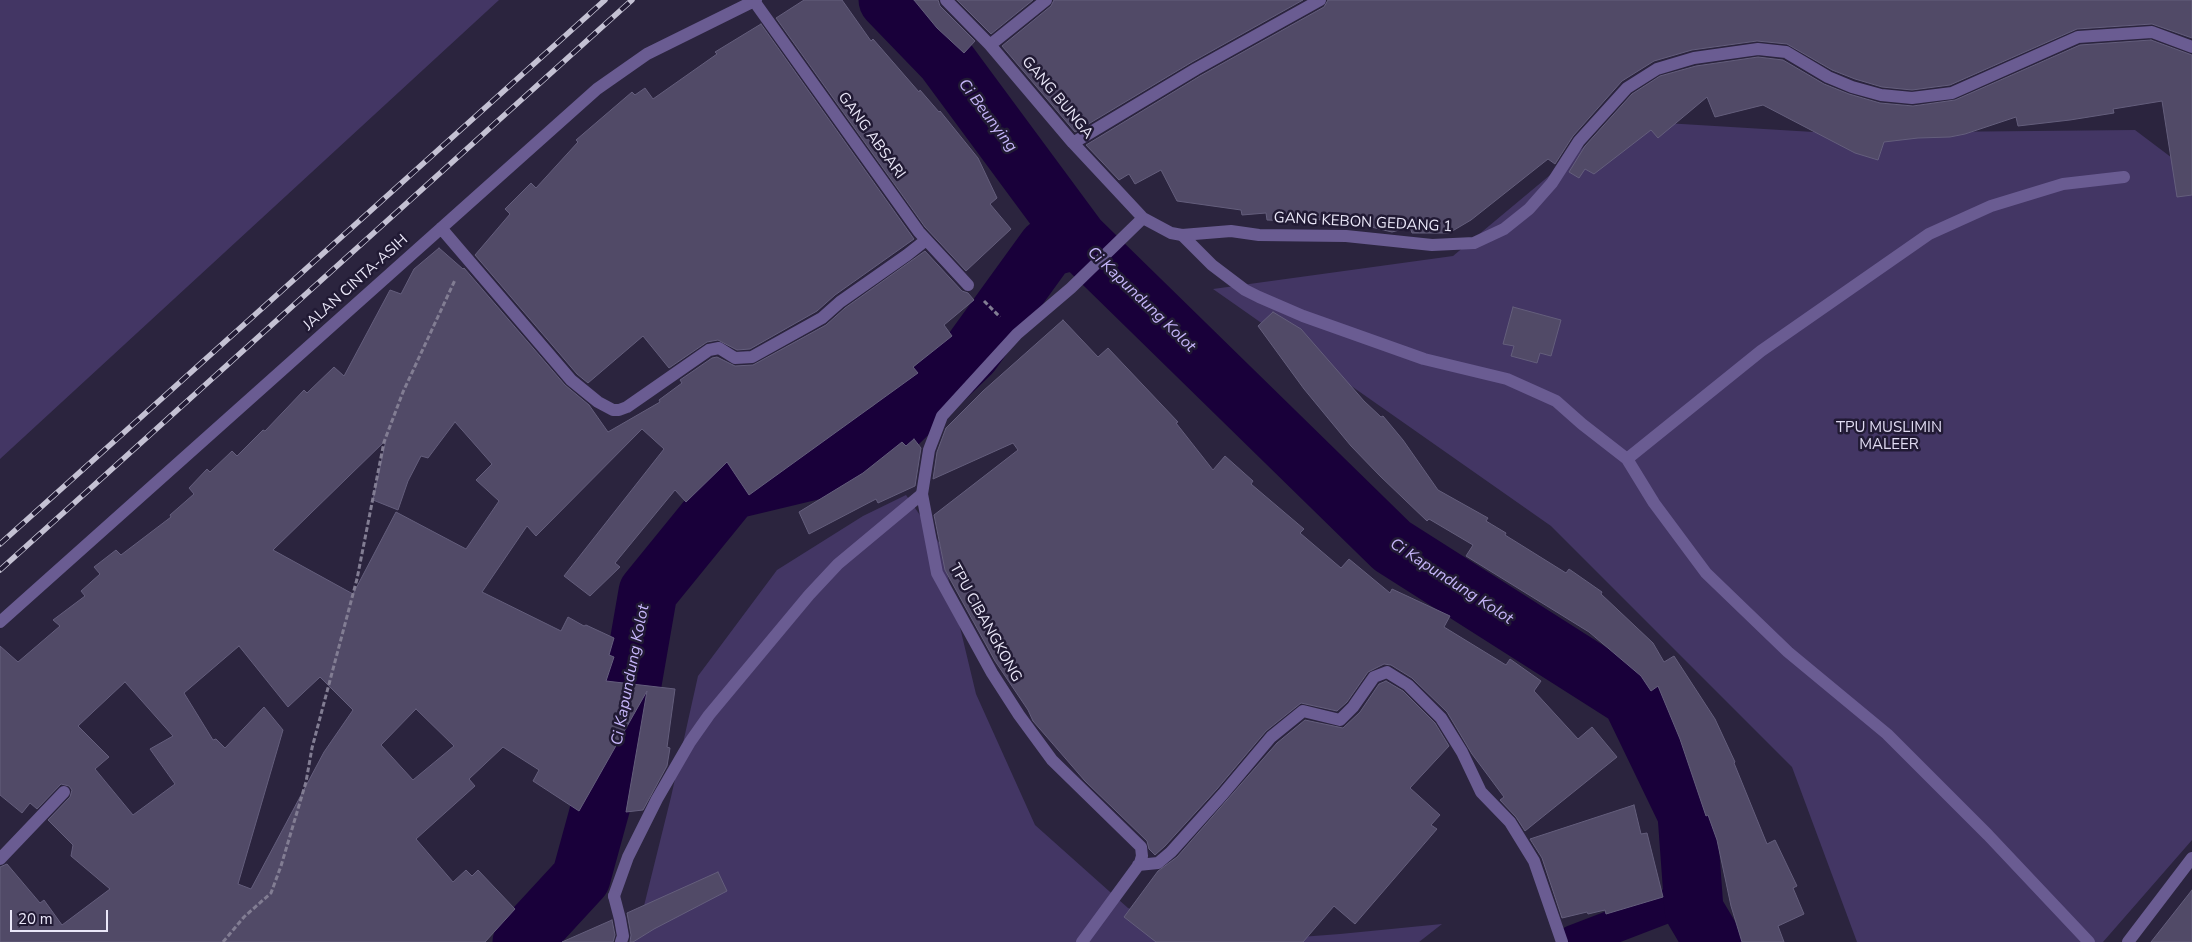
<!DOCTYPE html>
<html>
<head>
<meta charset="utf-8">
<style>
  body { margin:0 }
  #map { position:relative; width:2192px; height:942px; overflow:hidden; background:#2b243e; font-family:"Nunito Sans",sans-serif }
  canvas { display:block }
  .scale { position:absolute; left:10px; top:910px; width:98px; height:22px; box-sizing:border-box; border:2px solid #eae7f8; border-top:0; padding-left:6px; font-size:15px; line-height:18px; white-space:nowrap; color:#eae7f8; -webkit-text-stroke:4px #211a34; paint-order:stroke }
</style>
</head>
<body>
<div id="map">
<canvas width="2192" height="942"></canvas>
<div class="scale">20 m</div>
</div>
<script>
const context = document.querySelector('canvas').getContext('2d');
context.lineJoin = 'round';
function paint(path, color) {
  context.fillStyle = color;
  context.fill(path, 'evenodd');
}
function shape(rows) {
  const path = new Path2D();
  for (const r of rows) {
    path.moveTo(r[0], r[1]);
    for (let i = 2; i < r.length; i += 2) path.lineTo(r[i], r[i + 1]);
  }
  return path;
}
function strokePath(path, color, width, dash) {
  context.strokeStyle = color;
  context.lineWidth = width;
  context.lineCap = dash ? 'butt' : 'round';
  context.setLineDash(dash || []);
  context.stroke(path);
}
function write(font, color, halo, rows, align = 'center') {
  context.font = font + ' "Nunito Sans",sans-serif';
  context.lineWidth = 5;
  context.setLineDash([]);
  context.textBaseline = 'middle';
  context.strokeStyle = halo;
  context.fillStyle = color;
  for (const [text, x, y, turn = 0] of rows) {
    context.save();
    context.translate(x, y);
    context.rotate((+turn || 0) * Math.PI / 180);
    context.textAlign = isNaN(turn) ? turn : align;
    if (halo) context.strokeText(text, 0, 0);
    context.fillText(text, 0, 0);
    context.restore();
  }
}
paint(shape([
  [0,0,499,0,0,459],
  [1616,120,1830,133,2135,130,2192,173,2192,840,2103,942,1857,942,1792,767,1551,526,1213,289,1453,256],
  [906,495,940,544,976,694,1035,825,1128,908,1222,942,630,942,639,926,671,797,698,676,777,570,863,516],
  [1442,924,1419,942,1234,942,1340,934]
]), '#433664');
strokePath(shape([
  [1573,942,1693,896]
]), '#19003a', 34);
strokePath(shape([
  [888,0,945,59,1078,239,1392,546,1631,698,1687,814,1694,910,1713,942],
  [522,942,581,878,628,707,648,592,731,490,827,467,891,430,971,353,1047,248,1078,239]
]), '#19003a', 59);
const building = shape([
  [804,0,842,0,871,41,873,39,919,92,920,90,939,112,940,111,978,158,997,198,990,204,1011,229,966,271,925,227,776,18,804,0],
  [914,0,938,0,940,6,975,41,964,53,937,28,914,0],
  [957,0,1033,0,991,34,957,0],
  [1054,0,1303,0,1192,62,1075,132,1002,46,1051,6,1054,0],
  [1328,0,2192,0,2192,38,2152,24,2077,29,1950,85,1912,90,1882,87,1855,79,1832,70,1787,44,1757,41,1692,50,1654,61,1622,81,1573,136,1555,164,1548,159,1471,220,1449,233,1412,233,1410,227,1392,232,1367,226,1314,219,1315,222,1267,220,1266,213,1242,215,1241,210,1177,201,1161,170,1135,184,1129,174,1119,180,1086,145,1200,76,1324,7,1328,0],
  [761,24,914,239,835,295,817,311,750,349,737,350,718,340,707,342,669,368,643,336,588,383,577,374,475,255,510,214,505,209,531,183,536,188,578,142,576,140,632,92,635,95,645,88,653,99,717,54,715,52,761,24],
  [2151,40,2192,55,2192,195,2177,197,2162,101,2113,109,2114,113,2070,120,2018,126,2016,117,1965,134,1950,137,1918,138,1884,142,1878,160,1855,153,1763,105,1715,117,1707,97,1658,138,1651,130,1594,174,1585,169,1579,178,1569,172,1585,146,1632,94,1660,76,1696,66,1758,57,1783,60,1824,84,1849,94,1880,103,1913,106,1955,100,2080,45,2151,40],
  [439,248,463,269,464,268,565,385,589,405,608,432,660,402,659,400,682,383,680,380,712,358,717,357,735,366,753,365,826,325,845,308,925,251,962,291,968,293,974,300,944,325,952,336,913,367,918,373,749,495,727,462,686,502,675,490,615,563,620,567,590,596,564,576,664,449,642,429,536,536,527,526,482,592,561,631,568,617,584,626,586,625,614,638,609,655,614,657,606,681,675,689,667,747,670,748,667,766,643,810,626,812,647,691,579,811,533,781,539,770,503,747,469,779,475,786,416,839,453,882,466,870,472,876,478,870,515,909,485,942,0,942,0,867,7,864,40,903,44,900,62,925,110,889,71,856,73,845,48,820,70,797,72,790,69,786,61,784,37,809,30,803,22,813,0,795,0,646,18,662,60,626,53,620,85,596,81,591,100,574,94,567,116,550,121,555,171,517,170,515,194,494,189,488,207,469,210,472,232,451,237,456,263,430,265,431,304,390,307,393,334,367,344,376,390,290,401,294,414,269,439,248],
  [455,422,492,464,476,480,499,501,466,549,396,512,353,594,273,550,386,440,373,500,398,510,408,481,421,456,428,458,455,422],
  [239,646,288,707,320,677,353,710,324,752,251,889,238,884,283,730,264,707,225,748,216,739,213,740,184,693,239,646],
  [125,682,173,736,150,749,175,784,133,815,95,769,109,757,78,726,125,682],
  [416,709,454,746,413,780,381,745,416,709],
  [1513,307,1561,320,1551,356,1540,353,1537,363,1511,356,1514,346,1503,344,1513,307],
  [1273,312,1301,329,1364,401,1381,417,1383,416,1403,440,1438,490,1488,518,1486,521,1506,533,1505,535,1566,573,1569,569,1602,592,1601,594,1653,643,1664,662,1674,656,1715,719,1735,762,1734,763,1767,844,1775,840,1797,886,1793,888,1804,914,1778,926,1784,942,1742,942,1731,906,1717,840,1708,815,1706,816,1680,739,1658,686,1651,691,1641,676,1589,632,1466,556,1473,545,1429,519,1427,521,1380,476,1351,446,1304,389,1258,326,1273,312],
  [1063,320,1098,357,1108,348,1178,422,1176,423,1213,470,1225,456,1253,481,1251,484,1304,529,1300,533,1341,568,1349,559,1390,593,1392,589,1450,616,1444,627,1506,665,1510,659,1541,681,1534,691,1578,739,1592,727,1617,757,1525,831,1516,817,1500,800,1504,797,1472,754,1447,712,1412,678,1391,665,1384,664,1368,672,1347,702,1337,711,1301,703,1266,731,1217,789,1165,846,1155,855,1149,849,1147,841,1085,781,1033,721,1028,710,995,661,945,570,934,515,1018,450,1013,443,933,479,937,452,946,428,983,391,1063,320],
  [914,439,921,448,915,486,878,503,876,499,809,534,799,512,863,473,902,442,906,446,914,439],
  [1386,681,1403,691,1435,723,1449,746,1410,788,1440,815,1431,825,1437,829,1355,924,1334,906,1303,942,1156,942,1124,917,1158,871,1177,857,1277,743,1305,720,1343,728,1360,712,1379,684,1386,681],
  [1634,805,1641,834,1647,833,1663,897,1606,914,1605,910,1588,914,1587,912,1562,918,1542,858,1530,839,1634,805],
  [718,872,727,891,654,929,633,942,630,942,631,935,627,913,718,872],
  [2192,890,2192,942,2151,942,2192,890],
  [612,920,615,935,613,942,562,942,612,920]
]);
paint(building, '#514a67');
strokePath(building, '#645e7c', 1);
strokePath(shape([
  [984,301,1000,317],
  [223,942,244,917,271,893,281,866,306,782,312,748,357,579,384,442,403,392,455,280]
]), '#827d93', 3, [5, 2.5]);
strokePath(shape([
  [1182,235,1212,265,1245,290,1259,297,1303,316,1424,359,1507,379,1556,401,1582,424,1627,459,1654,503,1706,573,1788,652,1887,734,1988,835,2089,942],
  [1627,459,1761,351,1929,234,1991,206,2063,184,2124,177],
  [614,896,628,857,657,799,690,742,709,715,809,595,838,564,922,494]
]), '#6a5c92', 12);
strokePath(shape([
  [946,0,990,45,1073,143,1143,218,1171,233,1182,235,1231,231,1259,235,1346,236,1432,245,1474,243,1504,229,1529,209,1552,183,1579,141,1627,88,1657,69,1694,58,1758,49,1786,52,1828,77,1852,87,1881,95,1912,98,1952,93,2078,37,2152,32,2192,47],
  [754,1,919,232,968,285],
  [990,45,1046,0],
  [1073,143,1196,69,1320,0],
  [441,228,571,380,598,402,613,410,619,410,627,407,709,350,719,348,735,358,752,357,822,318,840,302,907,255,926,240],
  [0,622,597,89,647,54,756,0],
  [0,859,64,792],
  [1138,865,1158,863,1171,852,1223,794,1271,737,1303,711,1340,720,1353,707,1374,677,1387,672,1408,685,1441,718,1462,752,1481,792,1510,822,1534,861,1562,942],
  [614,896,620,919,623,936,621,942],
  [1082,942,1140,863,1142,856,1141,847,1052,760,1019,715,992,673,937,573,922,494,929,450,942,416,1017,334,1071,288,1143,218],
  [2128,942,2192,858]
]), '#6a5c92', 12);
const rail = shape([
  [0,544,605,0],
  [0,570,632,0]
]);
strokePath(rail, '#c4c1d3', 5.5);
strokePath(rail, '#211a34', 4, [11]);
write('15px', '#eae7f8', '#211a34', [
  ["GANG BUNGA",1057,98,50],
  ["GANG ABSARI",871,136,54],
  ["GANG KEBON GEDANG 1",1363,223,3],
  ["JALAN CINTA-ASIH",356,283,-42],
  ["TPU CIBANGKONG",985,623,61]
]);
write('15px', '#e1dcf3', '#211a34', [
  ["TPU MUSLIMIN",1889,428],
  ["MALEER",1889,445]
]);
write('italic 16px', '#c6b6fa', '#211a34', [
  ["Ci Beunying",987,116,53],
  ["Ci Kapundung Kolot",1141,300,44],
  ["Ci Kapundung Kolot",1451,582,33],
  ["Ci Kapundung Kolot",631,675,-79]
]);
</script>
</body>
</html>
